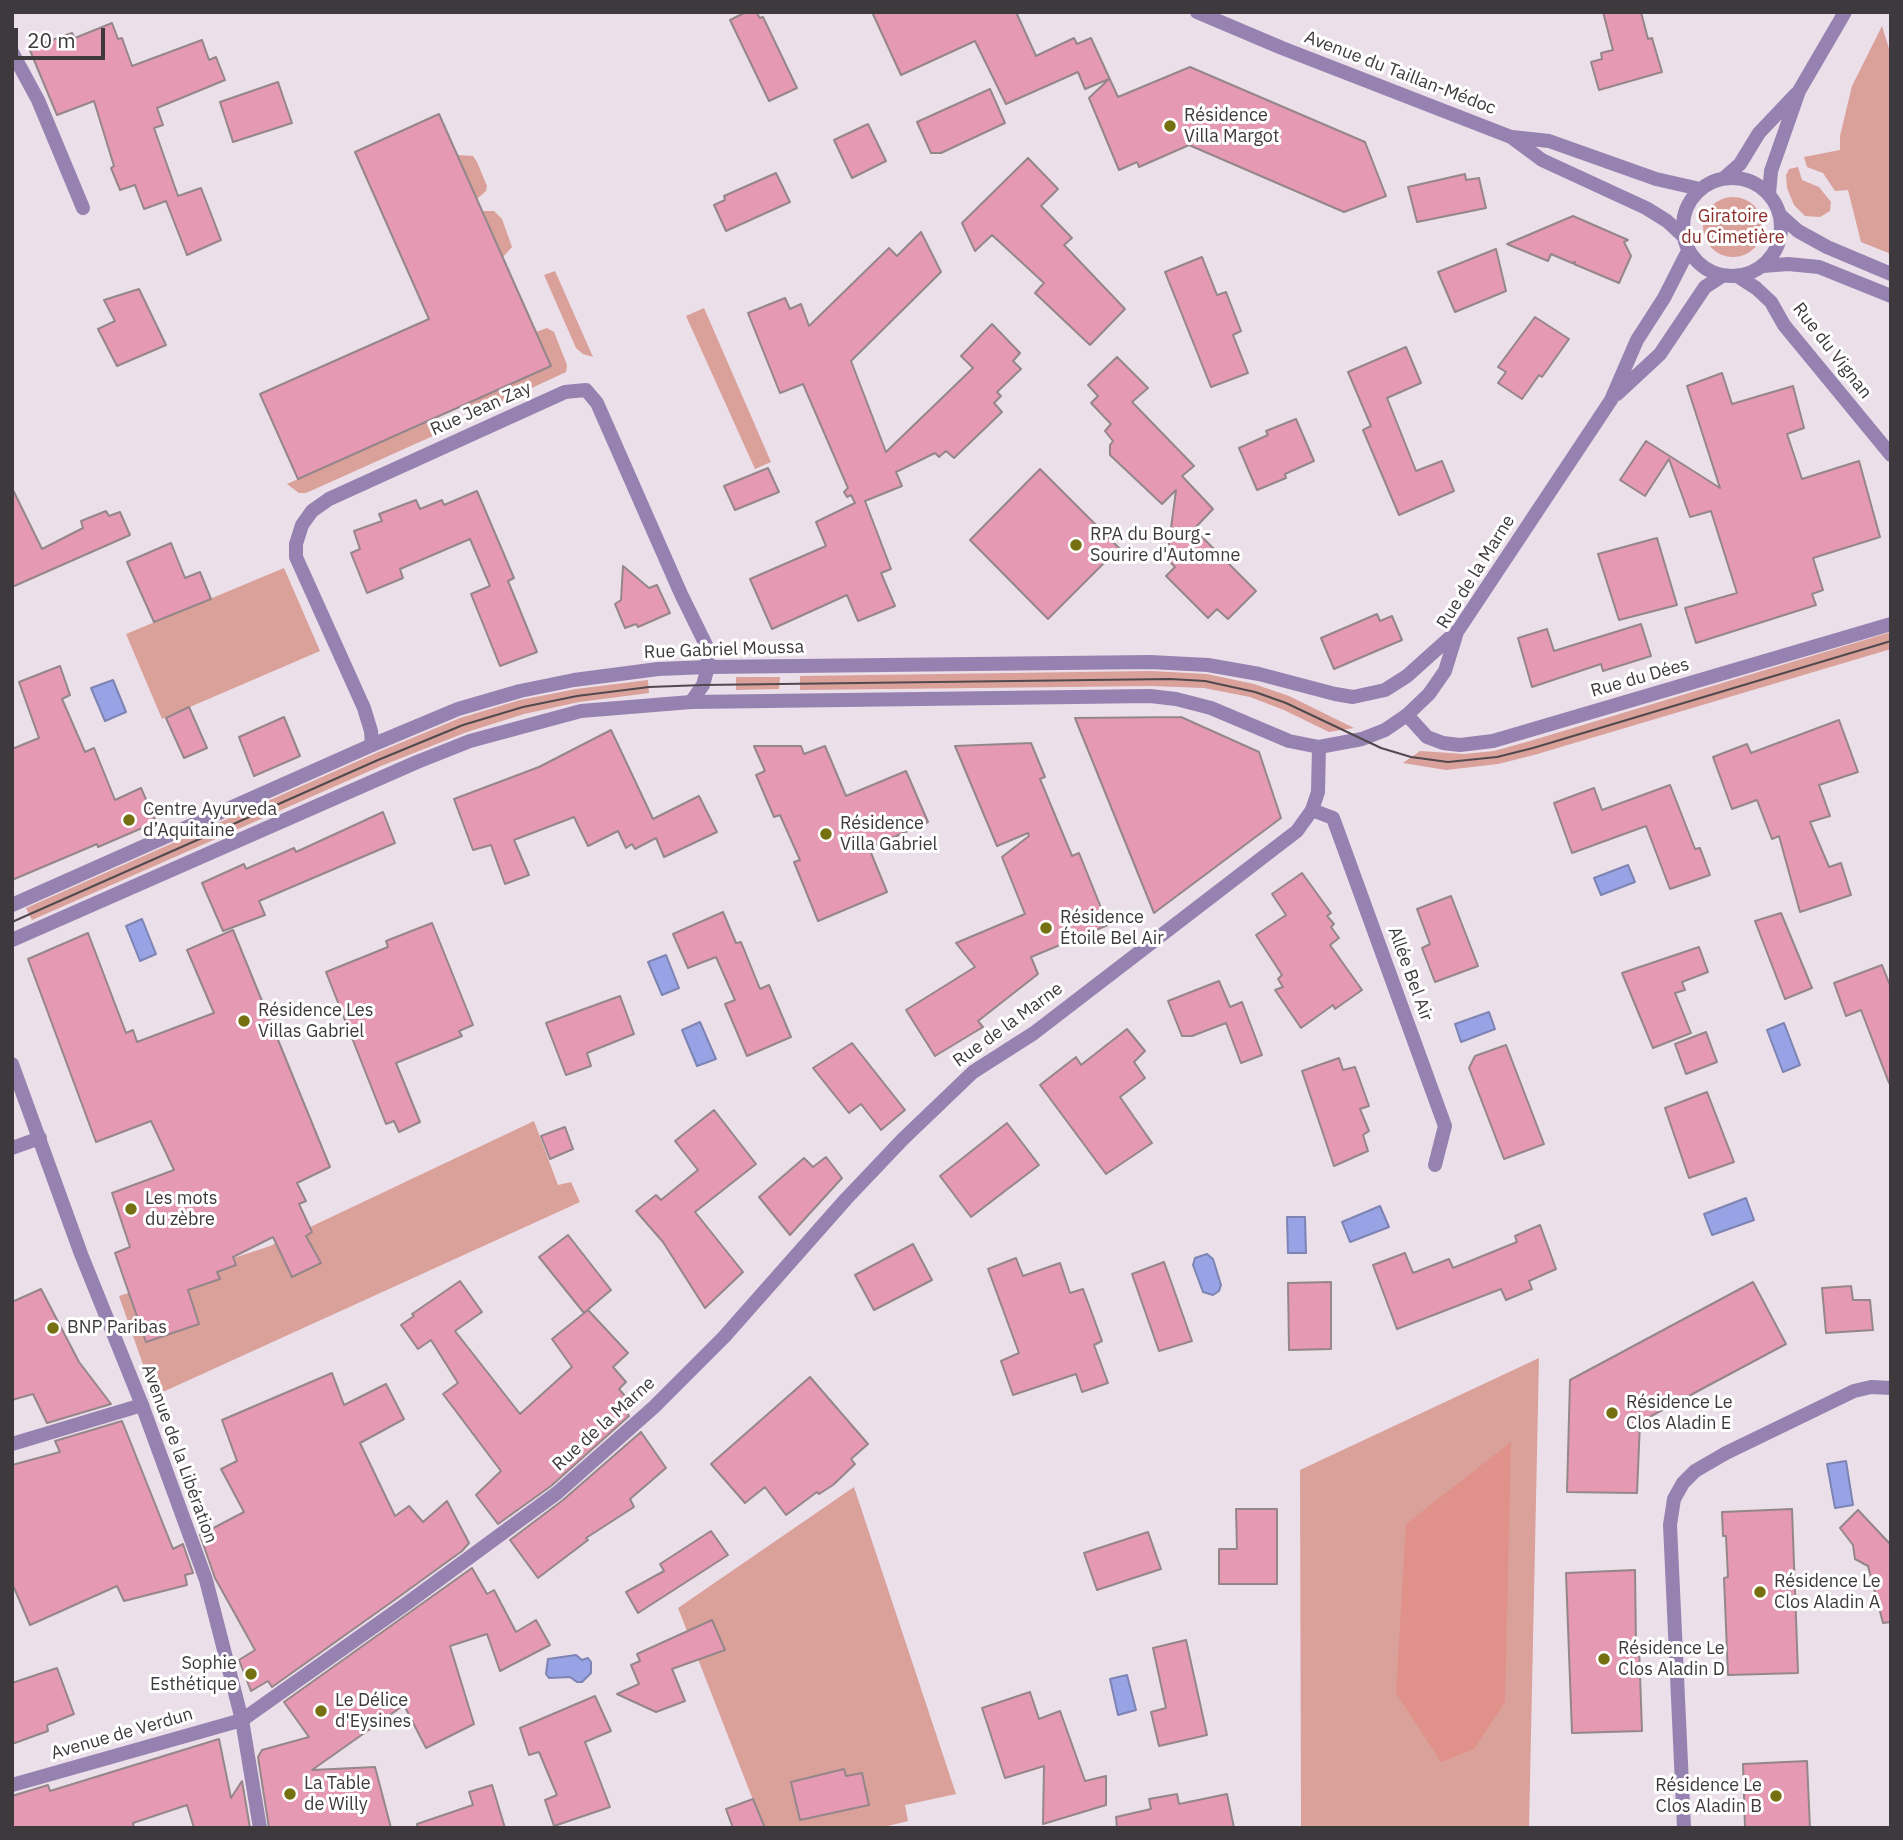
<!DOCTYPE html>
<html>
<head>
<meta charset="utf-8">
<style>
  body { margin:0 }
  #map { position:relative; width:1903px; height:1840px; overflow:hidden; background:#ebdfe9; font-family:"IBM Plex Sans",sans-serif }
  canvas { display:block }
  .frame { position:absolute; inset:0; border:14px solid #3e393d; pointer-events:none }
  .scale { position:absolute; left:14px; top:28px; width:91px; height:32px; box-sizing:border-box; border:4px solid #3e393d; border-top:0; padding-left:9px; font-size:21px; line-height:24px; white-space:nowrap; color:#3e393d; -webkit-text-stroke:5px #fff; paint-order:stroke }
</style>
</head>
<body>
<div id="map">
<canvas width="1903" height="1840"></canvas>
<div class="frame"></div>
<div class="scale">20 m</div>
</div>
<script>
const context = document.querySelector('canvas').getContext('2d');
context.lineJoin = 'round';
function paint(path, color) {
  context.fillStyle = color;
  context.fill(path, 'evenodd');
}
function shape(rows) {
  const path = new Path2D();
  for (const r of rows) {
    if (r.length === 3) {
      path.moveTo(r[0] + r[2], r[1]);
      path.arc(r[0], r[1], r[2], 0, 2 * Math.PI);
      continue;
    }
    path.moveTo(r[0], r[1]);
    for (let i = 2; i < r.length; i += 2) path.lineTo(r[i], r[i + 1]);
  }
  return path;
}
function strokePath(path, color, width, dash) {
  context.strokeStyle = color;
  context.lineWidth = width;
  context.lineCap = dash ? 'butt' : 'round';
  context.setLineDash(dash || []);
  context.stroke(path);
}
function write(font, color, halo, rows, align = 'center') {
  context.font = font + ' "IBM Plex Sans",sans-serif';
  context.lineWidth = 6;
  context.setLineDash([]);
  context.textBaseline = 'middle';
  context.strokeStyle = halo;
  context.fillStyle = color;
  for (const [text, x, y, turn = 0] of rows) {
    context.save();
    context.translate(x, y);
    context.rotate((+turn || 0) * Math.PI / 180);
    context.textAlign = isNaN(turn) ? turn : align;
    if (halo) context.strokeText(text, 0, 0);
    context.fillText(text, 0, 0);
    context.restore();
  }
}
paint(shape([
  [1882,26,1891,55,1891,254,1861,242,1848,190,1835,191,1823,173,1807,167,1804,157,1840,150,1840,136,1852,86],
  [457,155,473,156,477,162,487,186,486,191,477,199],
  [1798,167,1802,180,1819,187,1831,202,1830,211,1820,217,1805,216,1794,205,1787,188,1786,175,1789,169],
  [1733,227,30],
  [483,211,494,211,502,219,512,247,503,257],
  [555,271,593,357,583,354,576,348,544,275],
  [704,308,771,462,755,469,686,316],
  [547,328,554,332,567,365,566,372,476,414,471,412,466,404,551,366,536,332],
  [434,418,436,430,433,436,306,493,299,493,287,484],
  [284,568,320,651,162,719,126,634],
  [1891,632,1891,649,1534,755,1498,764,1446,770,1403,763,1420,751,1464,754,1494,751,1530,741],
  [1151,671,1207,674,1254,684,1289,696,1354,728,1329,732,1284,710,1250,697,1204,688,1152,686,800,690,800,676],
  [736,677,780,677,779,689,736,690],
  [648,680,649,693,579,702,524,714,467,732,381,766,32,920,26,908,376,753,460,718,520,700,576,689],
  [534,1121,558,1185,571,1182,580,1202,154,1396,119,1296,270,1246],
  [1539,1358,1529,1828,1301,1828,1300,1470],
  [854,1487,956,1794,905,1805,908,1821,880,1828,764,1828,678,1608]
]), '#daa09a');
paint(shape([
  [1511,1442,1505,1702,1474,1749,1441,1762,1396,1693,1406,1524]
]), '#e0918a');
const water = shape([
  [113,680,126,712,105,721,91,688,113,680],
  [1628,865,1635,882,1601,895,1594,878,1628,865],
  [142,919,156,954,140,961,126,926,142,919],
  [666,955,679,988,662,995,648,962,666,955],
  [1489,1012,1495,1029,1461,1042,1455,1024,1489,1012],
  [700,1022,716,1059,697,1066,682,1030,700,1022],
  [1784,1023,1800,1065,1783,1072,1767,1030,1784,1023],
  [1746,1198,1754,1220,1712,1235,1704,1214,1746,1198],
  [1380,1206,1389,1227,1350,1242,1342,1222,1380,1206],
  [1287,1217,1305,1217,1306,1253,1288,1253,1287,1217],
  [1207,1254,1213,1259,1221,1285,1219,1291,1213,1295,1203,1292,1193,1265,1195,1258,1207,1254],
  [1846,1461,1853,1505,1835,1508,1827,1464,1846,1461],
  [576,1655,582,1660,588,1658,591,1662,591,1673,582,1682,577,1682,570,1677,549,1678,546,1674,548,1659,576,1655],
  [1127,1675,1136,1710,1118,1715,1110,1679,1127,1675]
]);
paint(water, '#98a3e5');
strokePath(water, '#7d83b3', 2);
const building = shape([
  [746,12,756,12,760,18,763,17,797,88,769,101,730,20,746,12],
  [872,12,1016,12,1036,56,1074,38,1077,44,1091,38,1118,97,1190,67,1365,142,1386,196,1344,212,1189,145,1139,167,1137,162,1119,170,1089,98,1109,79,1085,89,1078,72,1006,104,975,41,901,75,872,12],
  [1603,12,1641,12,1648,39,1652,38,1662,72,1599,90,1591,62,1602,59,1601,53,1613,50,1603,12],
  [112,23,118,39,122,38,132,66,202,40,209,60,216,57,225,80,157,108,163,125,154,128,178,196,201,188,221,240,187,255,166,201,144,209,135,185,120,190,111,168,114,166,94,101,57,115,29,48,72,33,75,38,112,23],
  [278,82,292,123,233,142,220,102,278,82],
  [990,89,1005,123,941,153,931,153,917,122,990,89],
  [439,114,551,366,298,479,260,394,429,319,355,152,439,114],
  [868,124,886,161,852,178,834,140,868,124],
  [1028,158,1058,189,1041,206,1072,238,1064,245,1125,309,1090,345,1035,293,1044,283,992,235,975,251,962,223,1028,158],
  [776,173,790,202,726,231,714,205,725,200,724,196,776,173],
  [1465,174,1466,180,1479,178,1486,208,1417,222,1408,187,1465,174],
  [1573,216,1628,240,1624,242,1631,256,1619,283,1574,264,1575,262,1572,263,1551,254,1548,261,1507,244,1573,216],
  [921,232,941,272,851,361,886,452,973,368,961,356,992,324,1020,353,1013,361,1021,369,997,392,1001,396,994,403,1002,412,954,458,946,451,939,457,935,453,896,472,902,486,865,501,891,569,881,573,895,606,858,621,847,595,772,629,750,579,826,546,816,522,855,503,851,495,847,497,844,492,848,488,803,384,780,393,748,313,785,298,790,309,801,304,809,326,889,248,897,256,921,232],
  [1496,249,1506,291,1455,312,1438,272,1496,249],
  [1202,257,1217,295,1226,292,1241,331,1233,335,1248,373,1211,387,1165,272,1202,257],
  [139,289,166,345,117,366,98,329,115,321,104,300,139,289],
  [1535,317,1569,339,1542,377,1539,375,1522,399,1498,383,1506,372,1498,367,1535,317],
  [1406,347,1421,383,1387,398,1416,471,1442,461,1454,491,1399,515,1363,430,1371,426,1348,372,1406,347],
  [1117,357,1148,388,1132,402,1194,466,1182,476,1213,509,1194,529,1256,591,1228,619,1217,609,1208,618,1166,576,1175,567,1167,559,1176,490,1162,504,1110,455,1110,445,1113,441,1105,431,1111,424,1091,403,1098,396,1088,385,1117,357],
  [1722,373,1732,404,1793,386,1804,428,1787,434,1802,479,1859,461,1880,537,1813,558,1823,590,1812,594,1816,605,1696,643,1685,608,1737,593,1711,511,1690,517,1669,459,1645,496,1620,480,1646,441,1720,488,1687,386,1722,373],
  [1296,419,1314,461,1285,474,1286,478,1257,490,1239,448,1268,435,1266,431,1296,419],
  [768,468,779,492,735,510,724,486,768,468],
  [1040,469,1119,548,1048,619,970,540,1040,469],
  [12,488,42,549,83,528,81,521,106,511,109,516,120,512,130,535,12,587,12,488],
  [477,491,514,578,508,581,537,652,500,666,471,594,490,586,470,539,400,569,403,578,367,593,351,553,360,549,354,531,382,521,379,514,416,500,420,509,442,500,444,505,477,491],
  [1657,538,1677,605,1619,620,1598,554,1657,538],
  [171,543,185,578,200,572,211,599,154,622,127,562,171,543],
  [623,566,649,588,657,585,670,613,638,627,636,624,625,628,615,604,621,600,623,566],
  [1377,614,1380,621,1392,616,1402,640,1334,669,1321,638,1377,614],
  [1641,624,1651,656,1603,671,1601,664,1532,687,1518,638,1547,629,1554,651,1641,624],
  [60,666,70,695,62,699,85,752,94,748,115,800,141,788,156,822,98,847,97,844,12,880,12,749,39,738,19,682,60,666],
  [189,707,207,748,184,758,166,718,189,707],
  [284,717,300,756,254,776,239,737,284,717],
  [1181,717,1259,752,1281,818,1154,913,1075,718,1181,717],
  [1839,720,1858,772,1819,785,1830,816,1810,822,1829,867,1841,863,1851,895,1800,912,1779,836,1772,839,1757,800,1732,809,1713,757,1747,744,1751,753,1839,720],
  [611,730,653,819,699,796,717,832,664,857,656,838,635,849,632,844,626,848,618,831,588,846,574,817,514,840,529,875,505,884,491,845,473,850,454,799,539,767,611,730],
  [1031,743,1045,777,1040,779,1072,856,1079,853,1108,925,1031,957,1038,974,978,1021,983,1027,935,1056,906,1010,975,967,956,943,1025,914,1002,857,1029,836,1028,833,997,846,955,746,1031,743],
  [754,746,801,746,804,754,825,746,846,796,906,771,928,822,869,848,887,892,818,921,794,862,800,860,780,815,774,817,756,775,765,771,754,746],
  [1670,785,1695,849,1700,848,1710,875,1670,889,1646,826,1572,853,1554,803,1594,788,1602,810,1670,785],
  [383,812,395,843,259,901,265,915,223,931,202,883,244,864,246,869,294,848,296,852,383,812],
  [1302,873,1331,913,1327,916,1334,924,1331,927,1339,938,1330,945,1362,990,1335,1009,1333,1005,1301,1028,1275,990,1283,987,1278,979,1282,975,1256,935,1286,915,1272,894,1302,873],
  [1451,896,1478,966,1435,982,1422,948,1430,944,1417,909,1451,896],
  [723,912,736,943,741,942,760,989,769,985,791,1037,747,1056,725,1004,735,1000,716,957,688,968,673,934,723,912],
  [1781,913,1812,988,1785,999,1755,921,1781,913],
  [432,923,473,1025,459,1031,462,1036,396,1063,420,1122,399,1132,394,1121,386,1124,326,972,388,947,386,941,432,923],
  [233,930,330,1167,297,1183,306,1201,299,1204,312,1232,306,1236,321,1263,292,1277,273,1237,233,1257,236,1265,217,1272,220,1279,188,1290,199,1324,146,1342,115,1253,130,1247,112,1193,174,1170,151,1121,96,1142,28,959,88,933,126,1033,133,1030,137,1042,214,1013,187,950,233,930],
  [1699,947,1708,972,1682,982,1685,990,1675,993,1691,1033,1653,1048,1622,973,1699,947],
  [1882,965,1891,988,1891,1083,1889,1083,1861,1010,1846,1016,1834,983,1882,965],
  [1219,981,1230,1007,1242,1002,1262,1055,1241,1063,1226,1023,1192,1036,1182,1036,1168,1001,1219,981],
  [620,996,634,1034,587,1053,591,1066,566,1075,546,1023,620,996],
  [1127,1029,1145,1051,1134,1062,1145,1078,1120,1097,1152,1143,1106,1174,1040,1085,1076,1057,1081,1065,1127,1029],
  [1706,1032,1717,1062,1686,1074,1675,1044,1706,1032],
  [852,1043,905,1110,881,1130,861,1104,849,1113,813,1068,852,1043],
  [1506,1045,1544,1144,1504,1159,1469,1068,1475,1056,1506,1045],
  [1339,1058,1343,1070,1355,1067,1369,1106,1360,1109,1369,1131,1363,1135,1368,1151,1334,1166,1302,1071,1339,1058],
  [1707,1092,1734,1162,1689,1178,1665,1108,1707,1092],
  [714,1110,756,1164,695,1212,743,1272,705,1308,663,1242,636,1211,656,1195,661,1200,698,1170,675,1141,714,1110],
  [1007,1123,1039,1165,971,1217,940,1176,1007,1123],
  [565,1127,573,1149,550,1159,541,1136,565,1127],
  [826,1157,842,1178,790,1235,759,1197,804,1158,813,1167,826,1157],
  [1540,1225,1556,1269,1529,1281,1532,1289,1506,1300,1501,1289,1397,1329,1373,1265,1405,1253,1413,1273,1449,1259,1453,1268,1517,1242,1515,1236,1540,1225],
  [568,1235,611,1290,584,1313,539,1257,568,1235],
  [913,1244,932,1280,874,1310,855,1275,913,1244],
  [1016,1258,1023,1276,1060,1263,1070,1293,1083,1289,1102,1341,1094,1345,1108,1383,1082,1392,1076,1374,1013,1395,1001,1361,1019,1353,988,1269,1016,1258],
  [1164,1262,1192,1341,1159,1351,1132,1274,1164,1262],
  [460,1281,482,1312,455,1331,520,1414,572,1367,552,1339,588,1310,628,1353,613,1367,626,1382,619,1389,631,1403,624,1408,629,1416,551,1486,498,1524,476,1495,501,1471,443,1394,458,1383,431,1340,418,1349,401,1325,414,1316,412,1314,460,1281],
  [1331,1282,1331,1349,1289,1350,1288,1283,1331,1282],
  [1753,1282,1786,1344,1640,1422,1637,1493,1567,1492,1570,1380,1753,1282],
  [1851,1286,1853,1300,1870,1300,1873,1330,1826,1333,1822,1288,1851,1286],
  [41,1289,79,1362,111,1404,47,1423,33,1394,12,1400,12,1302,41,1289],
  [332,1373,344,1405,386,1384,404,1419,360,1443,395,1516,409,1506,423,1522,447,1501,469,1543,462,1551,400,1596,272,1687,268,1681,251,1691,239,1660,255,1650,215,1578,200,1535,244,1512,221,1469,237,1461,222,1420,332,1373],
  [810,1377,868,1444,851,1459,855,1464,833,1485,819,1494,817,1492,786,1515,765,1487,745,1503,711,1464,810,1377],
  [122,1421,173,1549,183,1544,193,1573,185,1575,187,1585,124,1601,117,1586,30,1625,12,1583,12,1465,60,1452,55,1441,122,1421],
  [641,1432,666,1468,630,1499,634,1507,586,1538,588,1540,538,1578,510,1540,563,1500,641,1432],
  [1236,1509,1277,1509,1277,1584,1219,1584,1219,1549,1237,1549,1236,1509],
  [1792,1509,1798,1673,1728,1675,1724,1578,1728,1577,1726,1536,1723,1536,1722,1512,1792,1509],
  [1858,1510,1891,1545,1891,1622,1883,1623,1868,1566,1855,1559,1853,1545,1840,1528,1858,1510],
  [711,1531,728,1555,638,1613,626,1592,664,1571,660,1564,711,1531],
  [1148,1532,1161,1569,1097,1590,1084,1553,1148,1532],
  [472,1568,487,1594,494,1590,516,1632,536,1620,550,1645,500,1671,487,1634,450,1646,474,1724,426,1748,404,1705,312,1770,375,1767,391,1828,269,1828,258,1757,262,1750,309,1737,284,1702,472,1568],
  [1635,1570,1636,1647,1639,1647,1642,1731,1572,1733,1566,1573,1635,1570],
  [712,1620,725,1650,672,1669,685,1701,656,1712,617,1694,639,1684,631,1665,640,1661,637,1654,712,1620],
  [1186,1640,1207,1735,1159,1746,1151,1712,1166,1708,1153,1648,1186,1640],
  [57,1668,74,1714,47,1725,48,1731,12,1744,12,1683,57,1668],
  [1030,1692,1039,1719,1060,1711,1085,1781,1106,1776,1106,1805,1043,1824,1044,1766,1005,1778,982,1708,1030,1692],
  [595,1696,611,1731,585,1742,610,1807,554,1826,545,1800,557,1795,539,1752,529,1755,520,1728,595,1696],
  [219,1739,231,1798,242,1781,250,1828,194,1828,187,1805,133,1823,134,1828,12,1828,12,1796,48,1785,50,1791,219,1739],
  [1807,1761,1810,1828,1745,1828,1743,1764,1807,1761],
  [844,1769,846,1776,862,1773,869,1805,800,1820,791,1782,844,1769],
  [492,1785,505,1828,418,1828,417,1824,473,1805,469,1792,492,1785],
  [1177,1794,1179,1804,1227,1794,1234,1828,1117,1828,1116,1817,1151,1809,1149,1799,1177,1794],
  [753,1799,765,1828,733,1828,726,1809,753,1799]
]);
paint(building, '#e699b2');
strokePath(building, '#95868a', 2);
strokePath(shape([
  [12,52,38,100,83,208],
  [1739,277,1756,288,1771,302,1784,325,1891,455],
  [1407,715,1427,737,1443,743,1460,745,1493,741,1891,624],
  [372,745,371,731,364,708,296,557,296,544,302,525,312,511,329,499,565,392,575,391,586,390,597,403,681,594,707,647,708,667,703,685,691,702],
  [1312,810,1333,818,1445,1126,1435,1165],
  [12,1148,40,1138],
  [12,1444,142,1405],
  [12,1785,242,1720,406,1604,557,1493,654,1407,724,1337,846,1199,903,1139,973,1072,1034,1033,1297,831,1312,810,1318,792,1319,747],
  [1684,1828,1670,1525,1674,1499,1683,1483,1695,1471,1726,1453,1854,1391,1871,1387,1891,1388]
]), '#9682b0', 14);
strokePath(shape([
  [1197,12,1282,48,1511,137,1542,160,1646,208,1667,221,1682,235],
  [1512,137,1549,141,1656,179,1700,189],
  [1732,227,49],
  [1724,178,1740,164,1759,133,1796,94],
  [1769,194,1771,171,1799,91,1845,12],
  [1780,215,1798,231,1827,247,1891,274],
  [1763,266,1788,264,1819,267,1891,296],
  [1617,394,1660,354,1705,287,1722,276],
  [12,905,372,745,458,709,520,691,574,680,658,669,708,667,1150,662,1208,665,1259,674,1335,694,1353,697,1385,690,1407,676,1456,632],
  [12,940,417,762,470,741,581,711,691,702,1150,696,1176,699,1211,708,1289,741,1319,747,1362,739,1385,730,1407,715,1429,694,1445,671,1457,632,1611,400,1637,340,1664,298,1688,251],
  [12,1064,81,1254,142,1405,206,1580,242,1720,260,1828]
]), '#9682b0', 14);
strokePath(shape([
  [12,922,378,760,463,725,523,707,577,696,649,687,703,685,1170,679,1205,681,1255,692,1286,703,1381,748,1411,757,1448,762,1497,757,1533,748,1891,641]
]), '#504a4f', 2);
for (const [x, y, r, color] of [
  [1170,126,7,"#757113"],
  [1076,545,7,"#757113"],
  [129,820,7,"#757113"],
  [826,834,7,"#757113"],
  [1046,928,7,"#757113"],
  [244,1021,7,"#757113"],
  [131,1209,7,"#757113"],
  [53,1328,7,"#757113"],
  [1612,1413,7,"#757113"],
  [1760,1592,7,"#757113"],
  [1604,1659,7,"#757113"],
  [251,1674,7,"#757113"],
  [321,1711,7,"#757113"],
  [290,1794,7,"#757113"],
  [1776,1796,7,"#757113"]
]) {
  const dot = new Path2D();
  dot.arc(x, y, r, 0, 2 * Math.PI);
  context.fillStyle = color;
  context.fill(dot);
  strokePath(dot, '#fff', 2.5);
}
write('18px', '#3e393d', '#fff', [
  ["Avenue du Taillan-Médoc",1400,73,21],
  ["Rue du Vignan",1832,351,52],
  ["Rue Jean Zay",481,409,-24],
  ["Rue de la Marne",1476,572,-58],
  ["Rue Gabriel Moussa",724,650,-2],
  ["Rue du Dées",1640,678,-16],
  ["Allée Bel Air",1410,974,70],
  ["Rue de la Marne",1008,1025,-36],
  ["Rue de la Marne",604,1424,-42],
  ["Avenue de la Libération",179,1454,70],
  ["Avenue de Verdun",122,1734,-16]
]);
write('18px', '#3e393d', '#fff', [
  ["Résidence",1184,116],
  ["Villa Margot",1184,137],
  ["RPA du Bourg -",1090,535],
  ["Sourire d'Automne",1090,556],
  ["Centre Ayurveda",143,810],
  ["d’Aquitaine",143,831],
  ["Résidence",840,824],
  ["Villa Gabriel",840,845],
  ["Résidence",1060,918],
  ["Étoile Bel Air",1060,939],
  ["Résidence Les",258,1011],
  ["Villas Gabriel",258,1032],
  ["Les mots",145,1199],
  ["du zèbre",145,1220],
  ["BNP Paribas",67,1328],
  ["Résidence Le",1626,1403],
  ["Clos Aladin E",1626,1424],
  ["Résidence Le",1774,1582],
  ["Clos Aladin A",1774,1603],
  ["Résidence Le",1618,1649],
  ["Clos Aladin D",1618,1670],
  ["Sophie",237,1664,"right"],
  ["Esthétique",237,1685,"right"],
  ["Le Délice",335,1701],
  ["d'Eysines",335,1722],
  ["La Table",304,1784],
  ["de Willy",304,1805],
  ["Résidence Le",1762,1786,"right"],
  ["Clos Aladin B",1762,1807,"right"]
], 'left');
write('18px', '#8a2d2b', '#fff', [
  ["Giratoire",1733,217],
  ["du Cimetière",1733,238]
]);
</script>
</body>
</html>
